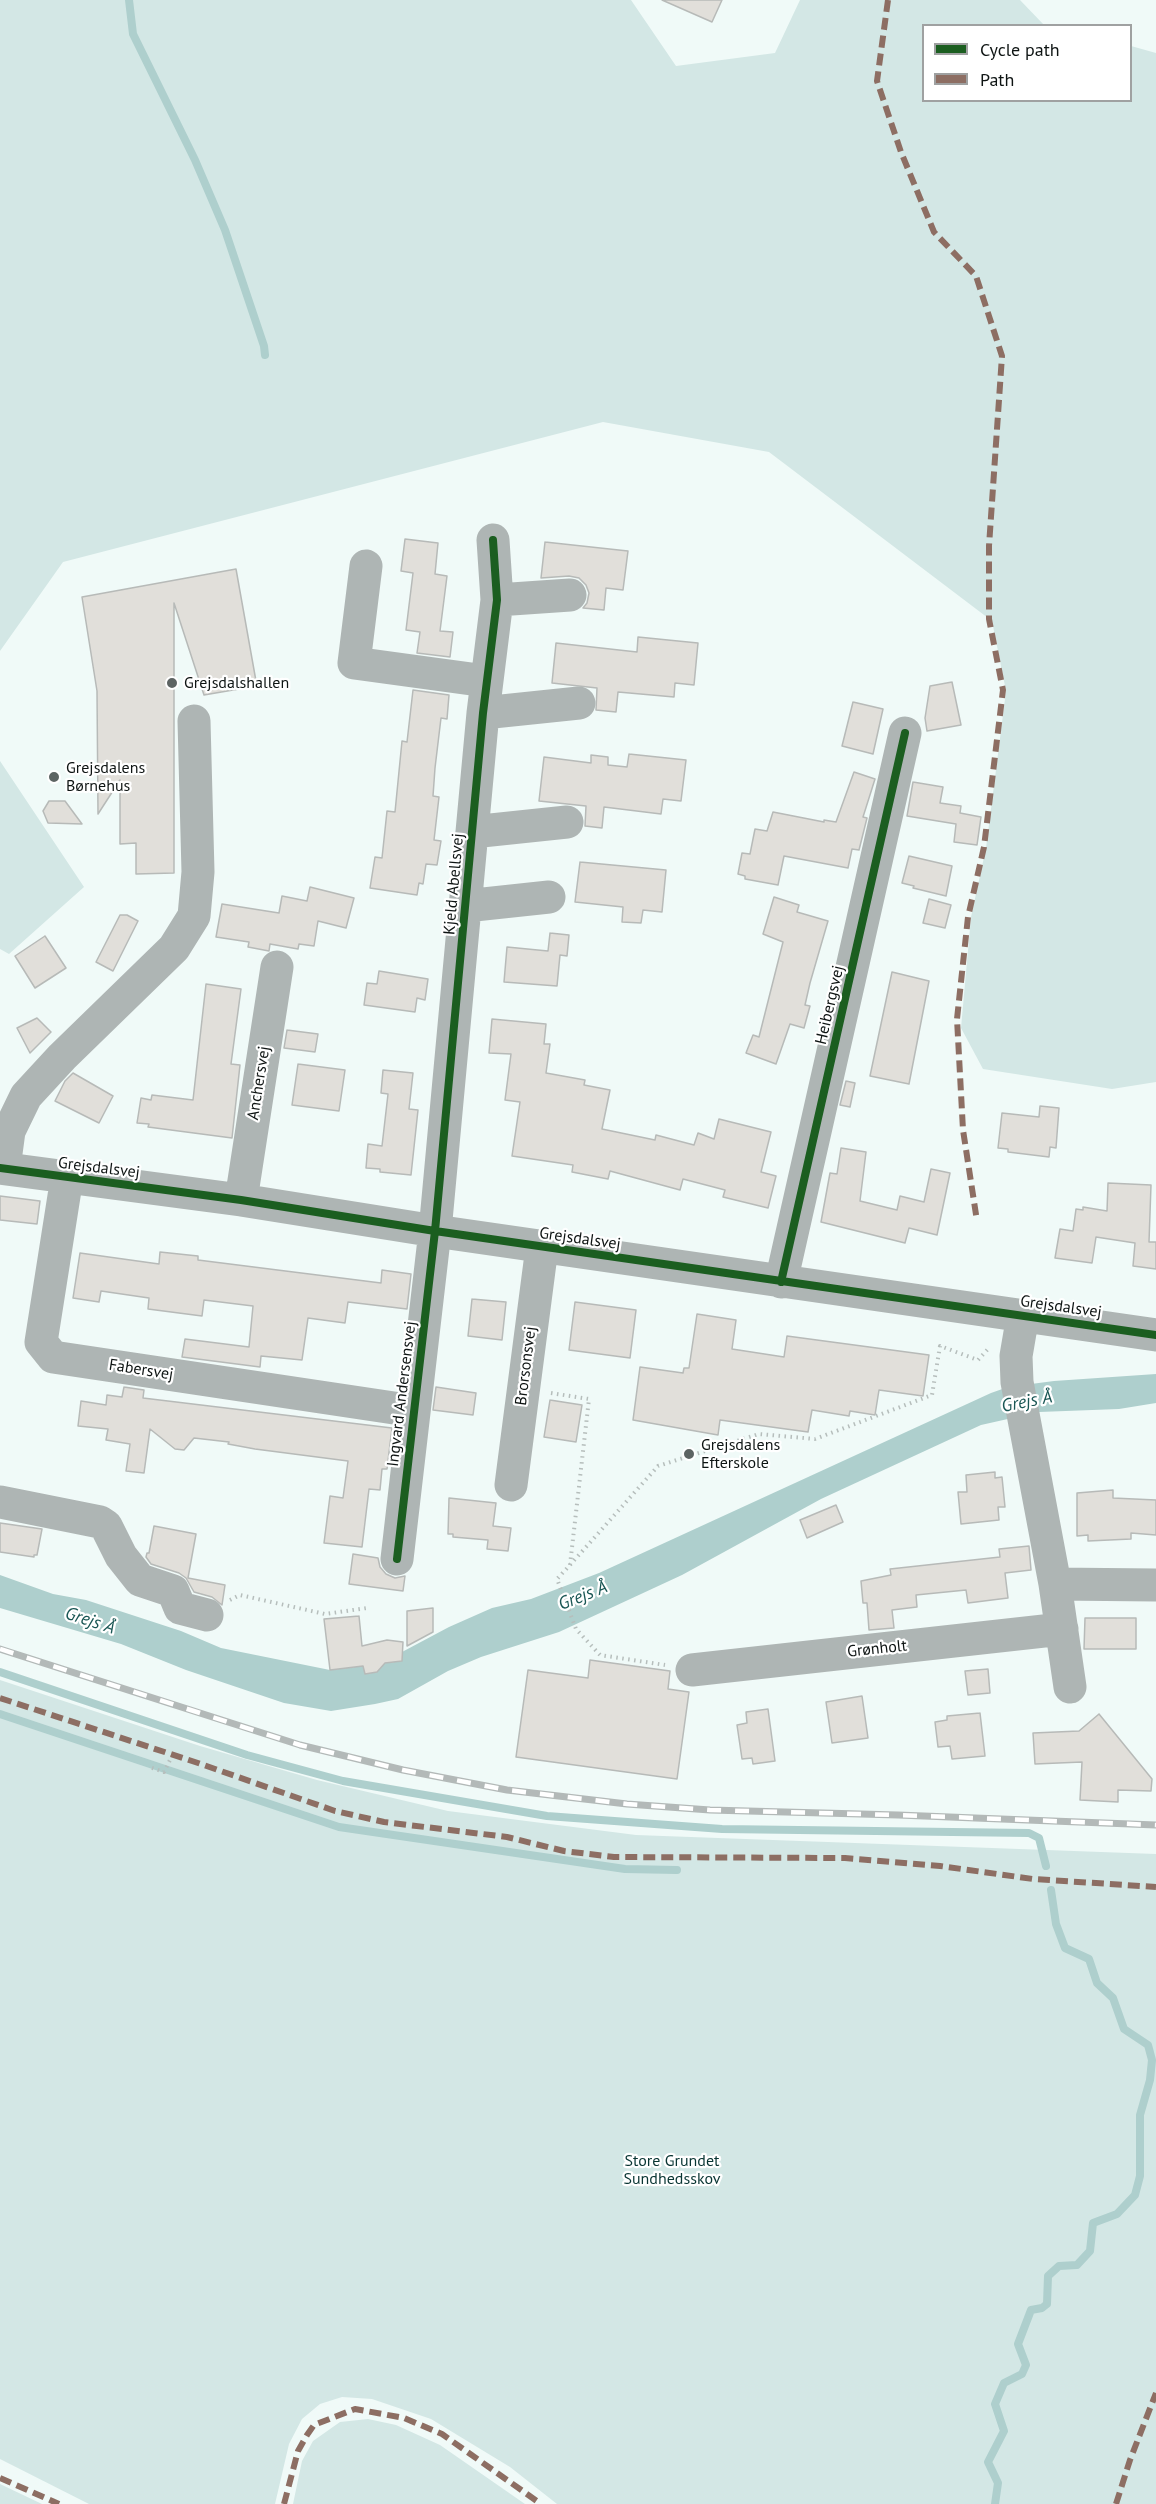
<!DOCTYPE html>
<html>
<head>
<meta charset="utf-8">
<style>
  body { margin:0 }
  #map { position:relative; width:1156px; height:2504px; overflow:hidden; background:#f0faf8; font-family:"PT Sans",sans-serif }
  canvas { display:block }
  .legend { position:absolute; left:922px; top:24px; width:210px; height:78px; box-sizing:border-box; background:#fff; border:2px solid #9fa1a1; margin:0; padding:8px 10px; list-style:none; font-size:18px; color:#0e1413 }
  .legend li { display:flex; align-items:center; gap:12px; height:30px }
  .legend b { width:30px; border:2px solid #9fa1a1 }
</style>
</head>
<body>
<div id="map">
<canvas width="1156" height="2504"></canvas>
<ul class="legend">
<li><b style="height:8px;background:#1b5e20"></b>Cycle path</li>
<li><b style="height:8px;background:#8d6e63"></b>Path</li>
</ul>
</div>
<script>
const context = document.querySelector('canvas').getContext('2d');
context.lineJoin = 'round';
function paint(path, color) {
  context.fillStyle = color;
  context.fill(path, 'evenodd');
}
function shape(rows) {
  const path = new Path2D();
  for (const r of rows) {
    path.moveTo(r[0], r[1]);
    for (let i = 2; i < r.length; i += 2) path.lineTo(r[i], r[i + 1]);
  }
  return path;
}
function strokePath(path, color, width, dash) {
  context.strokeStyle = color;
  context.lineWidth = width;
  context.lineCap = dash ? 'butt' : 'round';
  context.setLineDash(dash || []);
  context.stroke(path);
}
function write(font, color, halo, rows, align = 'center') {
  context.font = font + ' "PT Sans",sans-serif';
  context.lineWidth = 4.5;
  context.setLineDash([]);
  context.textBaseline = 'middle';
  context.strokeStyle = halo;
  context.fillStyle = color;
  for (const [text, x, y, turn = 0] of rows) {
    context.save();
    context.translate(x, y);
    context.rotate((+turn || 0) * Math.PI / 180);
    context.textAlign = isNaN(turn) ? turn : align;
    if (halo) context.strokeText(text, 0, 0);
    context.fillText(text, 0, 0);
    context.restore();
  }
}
paint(shape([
  [0,0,631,0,676,66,775,53,800,0,1020,0,1044,25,924,26,924,100,1130,100,1131,46,1156,53,1156,1082,1112,1089,983,1069,961,1028,971,917,986,848,1006,691,992,621,769,452,603,422,63,562,0,651],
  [0,761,84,887,9,954,0,949],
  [0,1680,200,1746,317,1780,448,1811,636,1835,1156,1854,1156,2504,557,2504,510,2467,431,2419,372,2399,342,2397,320,2404,302,2419,289,2444,275,2504,89,2504,0,2459],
  [368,2419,396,2425,440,2445,525,2504,293,2504,302,2461,313,2441,340,2422],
  [0,2484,42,2504,0,2504]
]), '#d3e7e5');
paint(shape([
  [1156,1374,1156,1403,1119,1409,1039,1412,981,1425,821,1499,682,1575,559,1632,481,1657,448,1671,398,1699,375,1704,331,1711,284,1703,186,1670,121,1644,0,1608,0,1575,53,1594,86,1600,181,1631,221,1648,330,1670,363,1666,365,1674,377,1672,380,1669,379,1664,402,1661,402,1652,449,1627,492,1608,531,1599,599,1573,991,1393,1008,1387,1054,1381]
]), '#aecfcd');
strokePath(shape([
  [129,0,133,34,195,160,225,230,264,346,265,355],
  [0,1672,247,1755,343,1781,547,1816,722,1829,1029,1833,1039,1838,1046,1866],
  [0,1714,339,1827,625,1869,677,1870],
  [995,2504,998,2483,988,2462,1004,2431,995,2404,1004,2383,1022,2374,1026,2365,1018,2344,1031,2310,1042,2308,1047,2304,1048,2276,1059,2266,1077,2265,1090,2251,1093,2223,1117,2214,1135,2195,1140,2176,1140,2115,1150,2080,1152,2060,1148,2045,1124,2029,1113,1998,1097,1983,1089,1959,1065,1948,1056,1924,1051,1890]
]), '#aecfcd', 8);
const building = shape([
  [662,0,722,0,712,22,662,0],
  [405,539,438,543,435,574,447,576,440,631,453,632,450,657,417,653,420,632,406,630,413,573,401,571,405,539],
  [545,542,628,551,623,590,606,588,604,610,583,608,587,603,589,593,586,585,579,578,569,576,541,578,545,542],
  [236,569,256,681,239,684,239,689,204,695,174,603,174,873,136,874,136,843,120,844,120,780,98,814,97,691,82,597,236,569],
  [638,637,698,643,694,685,675,683,674,697,618,692,616,712,596,710,597,688,552,683,556,643,637,652,638,637],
  [952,682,961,725,927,731,925,718,930,686,952,682],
  [413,690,449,695,447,719,441,718,435,768,433,796,439,797,434,840,441,841,437,865,426,864,423,884,419,883,417,895,370,888,375,857,382,858,387,811,395,812,402,741,407,742,413,690],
  [853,702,883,709,873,754,842,746,853,702],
  [629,754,686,760,681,801,663,799,661,814,604,807,602,828,585,826,586,806,539,801,544,757,591,763,591,755,608,757,608,765,627,767,629,754],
  [854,772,875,779,863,817,867,818,859,850,852,849,848,868,784,856,778,885,745,879,745,876,738,874,742,853,750,854,755,829,767,831,773,812,824,822,824,820,836,822,854,772],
  [913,782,943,787,940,803,961,806,960,813,981,817,977,845,954,842,956,824,907,816,913,782],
  [49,801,65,801,82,824,48,823,43,811,49,801],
  [909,856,952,866,946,896,913,888,914,886,902,883,909,856],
  [580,862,666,870,662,912,643,910,641,923,622,922,623,907,575,902,580,862],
  [310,887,354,898,346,928,318,921,314,946,299,944,298,949,270,944,269,951,248,947,249,942,216,937,222,904,279,913,282,896,307,901,310,887],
  [774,897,799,905,797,912,828,921,810,983,805,1005,810,1006,804,1028,790,1024,776,1064,746,1053,753,1035,759,1037,783,942,763,934,774,897],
  [929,899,951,905,945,928,923,923,929,899],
  [120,915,127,915,138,921,113,971,96,962,120,915],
  [550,933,569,935,567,956,560,955,557,986,504,982,507,947,548,951,550,933],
  [45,936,66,968,35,988,15,956,45,936],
  [379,971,428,979,425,1000,417,998,415,1012,364,1005,367,983,377,984,379,971],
  [892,972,929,981,909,1084,870,1076,892,972],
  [206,984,241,989,231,1064,240,1065,232,1138,148,1127,149,1124,137,1123,141,1098,151,1100,152,1095,193,1100,206,984],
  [37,1018,51,1032,30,1053,17,1028,37,1018],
  [492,1019,546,1024,544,1044,550,1044,546,1073,585,1080,584,1085,610,1090,602,1129,655,1140,656,1135,694,1145,698,1133,714,1139,719,1119,771,1132,761,1172,776,1176,768,1208,723,1197,725,1190,683,1179,680,1190,610,1171,608,1179,572,1172,573,1165,512,1156,520,1102,505,1100,511,1054,489,1053,492,1019],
  [287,1030,318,1034,315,1052,284,1048,287,1030],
  [298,1064,345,1070,339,1111,292,1105,298,1064],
  [383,1070,413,1073,409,1109,418,1110,411,1175,380,1172,380,1169,366,1168,368,1144,382,1146,388,1094,381,1093,383,1070],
  [73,1073,113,1096,99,1123,55,1101,65,1081,73,1073],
  [846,1081,855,1083,850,1107,840,1105,846,1081],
  [1040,1106,1059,1108,1056,1148,1050,1147,1049,1157,1008,1152,1008,1149,998,1148,1002,1113,1039,1117,1040,1106],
  [841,1148,866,1152,860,1201,897,1210,900,1196,924,1202,931,1169,950,1173,937,1235,909,1228,905,1243,821,1222,830,1173,837,1174,841,1148],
  [1108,1183,1151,1185,1149,1242,1156,1242,1156,1269,1133,1266,1135,1243,1096,1237,1092,1263,1055,1258,1060,1229,1073,1231,1076,1209,1083,1210,1083,1207,1107,1211,1108,1183],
  [0,1196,40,1201,37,1224,0,1220,0,1196],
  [160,1252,198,1256,198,1260,381,1283,382,1270,411,1274,407,1309,348,1302,345,1323,308,1318,302,1360,261,1356,260,1367,182,1357,185,1339,249,1347,253,1306,204,1300,202,1316,148,1309,149,1298,101,1291,99,1302,73,1298,80,1253,159,1264,160,1252],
  [472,1299,506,1302,502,1340,468,1336,472,1299],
  [575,1302,636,1310,630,1358,569,1350,575,1302],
  [697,1314,736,1320,732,1349,784,1357,787,1336,929,1355,923,1396,879,1390,875,1415,850,1411,849,1416,812,1410,808,1432,720,1420,718,1435,633,1420,640,1367,683,1373,684,1368,689,1368,697,1314],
  [124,1387,144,1390,143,1398,392,1428,387,1469,382,1469,380,1490,369,1489,362,1547,324,1543,330,1496,343,1498,348,1461,255,1449,228,1444,229,1442,194,1438,184,1450,175,1449,150,1429,144,1473,126,1471,130,1444,106,1440,108,1429,78,1426,81,1401,106,1405,107,1395,122,1397,124,1387],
  [436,1387,476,1393,473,1415,433,1410,436,1387],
  [550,1400,582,1405,576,1442,544,1437,550,1400],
  [995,1472,995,1478,1002,1477,1005,1507,998,1507,999,1520,961,1524,958,1492,967,1492,966,1475,995,1472],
  [1113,1490,1113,1498,1156,1500,1156,1535,1131,1533,1131,1539,1088,1541,1088,1535,1077,1536,1077,1493,1113,1490],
  [449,1498,496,1503,493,1526,511,1528,508,1551,487,1549,488,1540,453,1537,453,1534,448,1534,449,1498],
  [836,1505,843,1522,807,1538,800,1520,836,1505],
  [0,1523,42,1529,37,1555,34,1555,34,1557,0,1552,0,1523],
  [154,1526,196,1534,188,1578,225,1585,222,1605,212,1597,194,1592,186,1578,179,1573,151,1564,146,1557,147,1553,149,1553,154,1526],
  [1029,1546,1031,1570,1005,1573,1008,1598,968,1603,966,1590,916,1595,917,1607,892,1610,894,1628,869,1630,867,1603,863,1603,861,1581,891,1575,890,1569,1000,1557,999,1549,1029,1546],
  [353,1554,378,1558,380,1567,386,1574,395,1578,405,1576,403,1591,349,1584,353,1554],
  [433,1608,433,1632,407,1646,407,1611,433,1608],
  [359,1616,362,1646,387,1640,403,1642,402,1661,385,1663,377,1672,365,1674,363,1666,330,1670,324,1619,359,1616],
  [1085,1618,1136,1618,1136,1649,1084,1649,1085,1618],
  [590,1660,670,1671,668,1689,689,1692,677,1779,516,1757,528,1670,588,1678,590,1660],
  [988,1669,990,1693,968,1695,965,1671,988,1669],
  [862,1696,868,1738,832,1743,826,1702,862,1696],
  [768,1709,775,1761,753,1764,752,1758,742,1759,737,1725,747,1723,746,1712,768,1709],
  [980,1713,985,1756,952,1759,950,1746,938,1747,935,1722,947,1720,947,1716,980,1713],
  [1099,1714,1152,1779,1151,1791,1118,1790,1118,1802,1080,1800,1082,1762,1035,1764,1033,1733,1079,1731,1099,1714]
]);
paint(building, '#e1dfda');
strokePath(building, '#b7bab8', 1.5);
strokePath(shape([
  [551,1393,589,1399,570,1565,557,1579,576,1629,600,1655,665,1665],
  [570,1565,658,1466,759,1434,815,1439,932,1395,940,1346,978,1360,988,1349],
  [230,1600,240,1595,325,1614,367,1608],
  [152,1768,164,1772,172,1756]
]), '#b6bebc', 4, [1.5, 4.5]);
strokePath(shape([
  [366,566,354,663,486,681],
  [497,600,570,595],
  [483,713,579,703],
  [472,832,567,822],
  [465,906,549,897],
  [0,1168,241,1200,435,1231,1156,1335],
  [4,1168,9,1131,26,1096,62,1057,174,948,194,916,198,872,194,721],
  [67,1177,41,1342,53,1357,414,1411],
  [241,1200,277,967],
  [781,1282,905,733],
  [1023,1315,1016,1356,1017,1382,1055,1584,1070,1687],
  [511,1485,542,1247],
  [0,1502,100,1522,106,1526,121,1556,140,1580,173,1591,180,1608,207,1615],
  [397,1559,435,1231,483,713,497,600,493,540],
  [1055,1584,1156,1585],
  [692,1670,1062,1629]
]), '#aeb5b4', 33);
const rail = shape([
  [0,1649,300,1745,403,1770,507,1790,627,1804,710,1810,898,1815,1156,1825]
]);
strokePath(rail, '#b3b9b8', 7);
strokePath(rail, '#fff', 4.5, [14]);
strokePath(shape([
  [888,0,877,81,901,152,934,232,976,276,1002,356,989,546,989,619,1003,690,984,847,968,917,957,1019,963,1130,977,1221],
  [0,1698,198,1763,335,1811,384,1822,507,1837,564,1851,614,1857,845,1858,940,1866,1033,1879,1156,1887],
  [0,2478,59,2504],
  [284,2504,298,2451,307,2435,314,2425,355,2409,404,2418,442,2434,541,2504],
  [1116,2504,1130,2460,1156,2393]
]), '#8d6e63', 6, [12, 6]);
strokePath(shape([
  [0,1168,241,1200,435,1231,1156,1335],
  [781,1282,905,733],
  [397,1559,435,1231,483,713,497,600,493,540]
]), '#1b5e20', 8);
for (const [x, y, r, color] of [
  [172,683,6,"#5d6463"],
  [54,777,6,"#5d6463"],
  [689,1454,6,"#5d6463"]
]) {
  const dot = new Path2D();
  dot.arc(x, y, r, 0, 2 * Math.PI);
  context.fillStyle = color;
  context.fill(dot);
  strokePath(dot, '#fff', 2);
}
write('16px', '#0e1413', '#fff', [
  ["Grejsdalshallen",184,683],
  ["Grejsdalens",66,768],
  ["Børnehus",66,786],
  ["Grejsdalens",701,1445],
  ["Efterskole",701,1463]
], 'left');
write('16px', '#0e1413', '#fff', [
  ["Kjeld Abellsvej",454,884,-85],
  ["Heibergsvej",830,1005,-77],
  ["Anchersvej",259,1083,-81],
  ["Grejsdalsvej",99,1168,7],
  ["Grejsdalsvej",580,1239,8],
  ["Grejsdalsvej",1061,1307,8],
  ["Brorsonsvej",526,1366,-83],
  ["Fabersvej",141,1370,9],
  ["Ingvard Andersensvej",402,1394,-83],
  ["Grønholt",877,1649,-6]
]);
write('16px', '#093533', '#fff', [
  ["Store Grundet",672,2161],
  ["Sundhedsskov",672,2179]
]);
write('italic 18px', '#195654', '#fff', [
  ["Grejs Å",1027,1402,-11],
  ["Grejs Å",583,1596,-22],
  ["Grejs Å",90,1621,18]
]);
</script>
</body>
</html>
